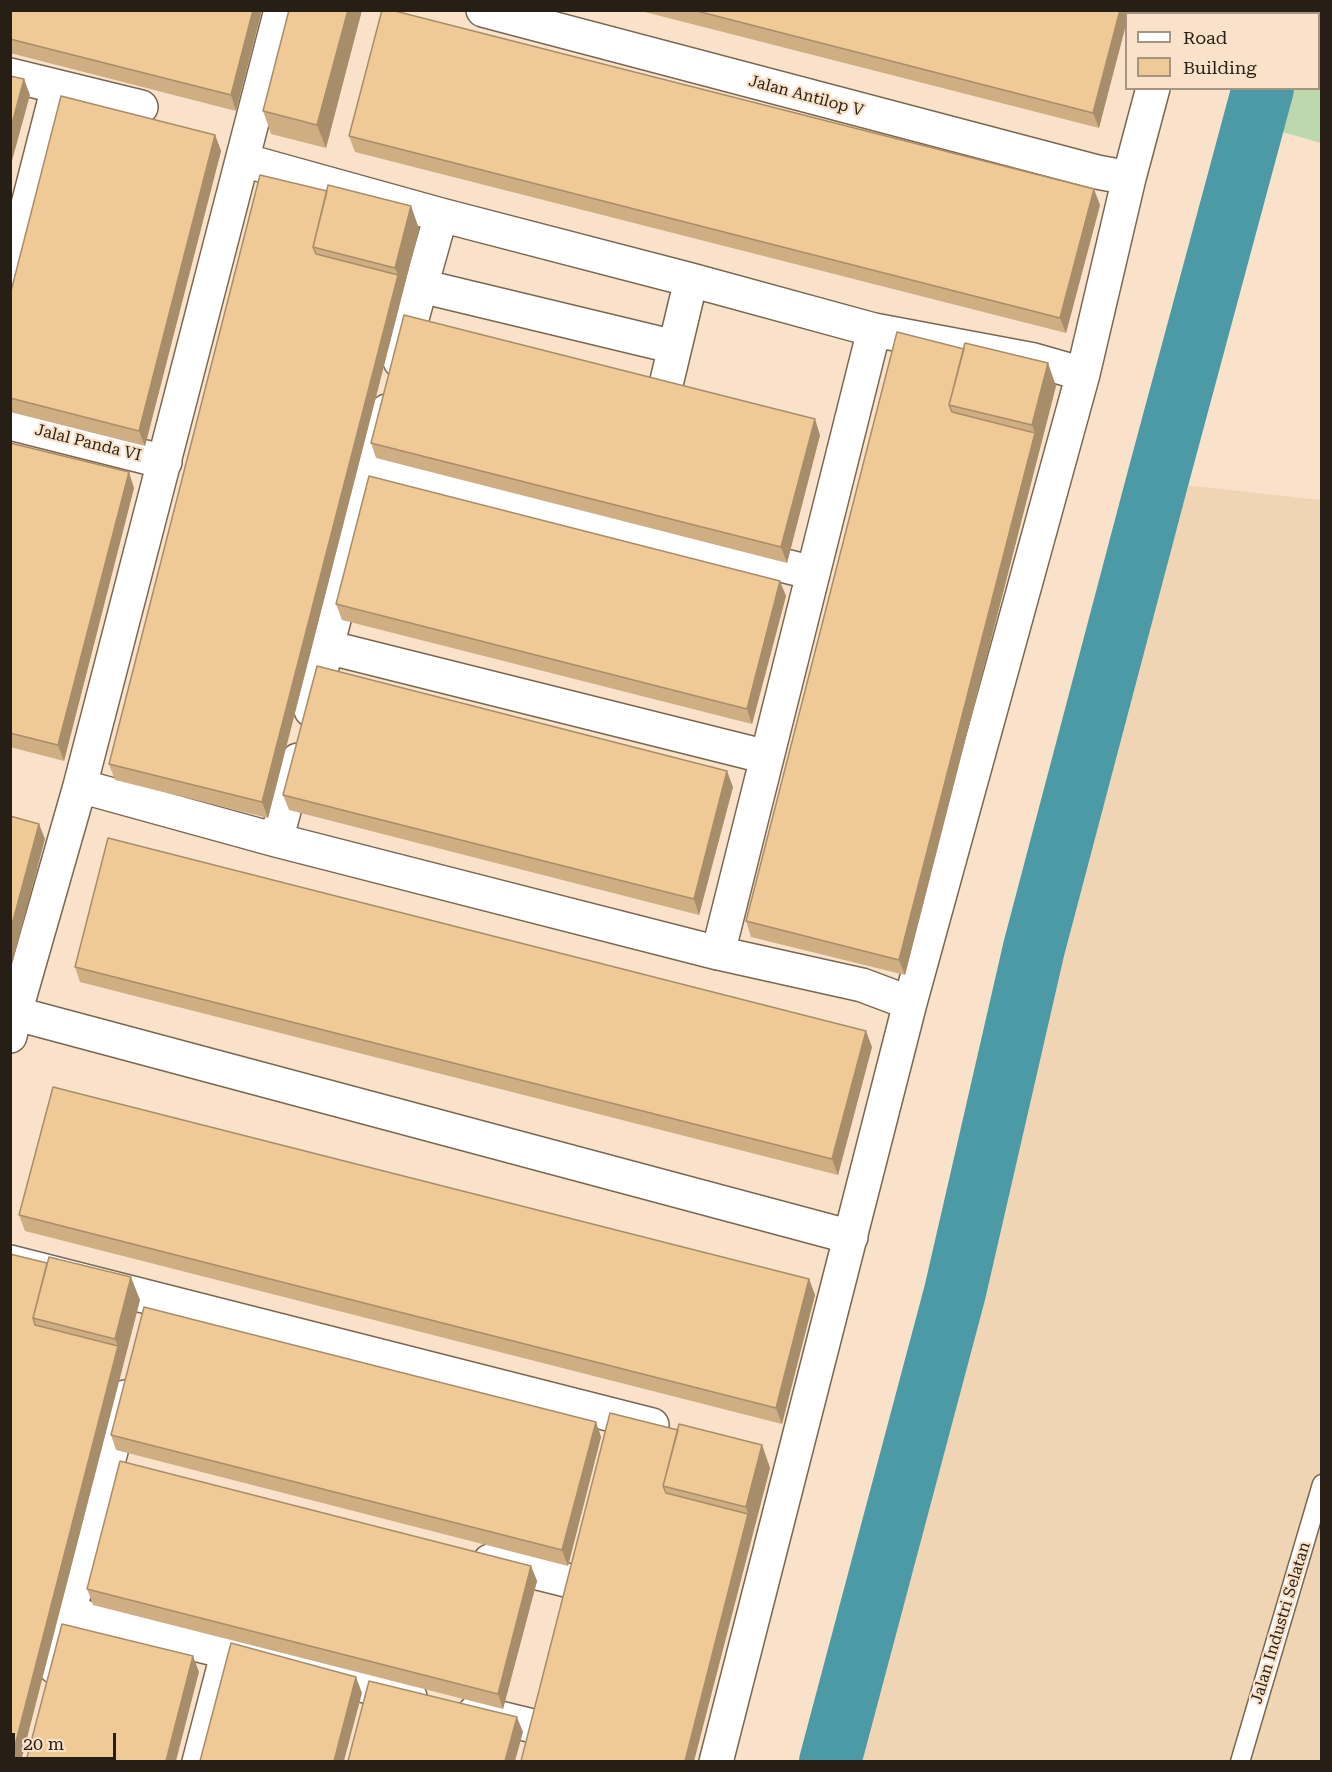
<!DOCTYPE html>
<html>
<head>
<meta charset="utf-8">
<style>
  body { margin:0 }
  #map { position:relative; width:1332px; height:1772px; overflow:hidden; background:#f9e2c9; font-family:"Roboto Serif",serif }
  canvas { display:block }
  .frame { position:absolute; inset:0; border:12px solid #271f15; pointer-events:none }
  .legend { position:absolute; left:1125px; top:12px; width:195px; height:78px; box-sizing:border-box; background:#f9e2c9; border:2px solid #a59481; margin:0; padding:8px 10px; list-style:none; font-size:18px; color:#271f15 }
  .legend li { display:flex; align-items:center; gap:12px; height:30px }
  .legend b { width:30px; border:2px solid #a59481 }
  .scale { position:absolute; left:12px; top:1733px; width:104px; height:27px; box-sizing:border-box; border:3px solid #271f15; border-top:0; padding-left:8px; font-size:18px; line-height:21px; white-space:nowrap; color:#271f15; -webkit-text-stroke:4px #f9e2c9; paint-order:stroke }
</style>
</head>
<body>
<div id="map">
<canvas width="1332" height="1772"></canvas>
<div class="frame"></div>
<ul class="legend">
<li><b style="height:8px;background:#fff"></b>Road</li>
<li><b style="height:16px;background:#efca97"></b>Building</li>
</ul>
<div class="scale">20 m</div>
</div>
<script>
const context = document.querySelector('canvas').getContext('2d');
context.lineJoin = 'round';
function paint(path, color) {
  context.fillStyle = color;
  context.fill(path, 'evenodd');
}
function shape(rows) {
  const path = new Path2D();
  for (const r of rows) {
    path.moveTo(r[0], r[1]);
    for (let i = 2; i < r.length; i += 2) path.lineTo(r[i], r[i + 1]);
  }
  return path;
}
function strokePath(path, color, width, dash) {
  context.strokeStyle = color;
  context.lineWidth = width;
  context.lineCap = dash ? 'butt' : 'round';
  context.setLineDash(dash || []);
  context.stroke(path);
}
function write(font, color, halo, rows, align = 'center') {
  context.font = font + ' "Roboto Serif",serif';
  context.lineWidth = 4.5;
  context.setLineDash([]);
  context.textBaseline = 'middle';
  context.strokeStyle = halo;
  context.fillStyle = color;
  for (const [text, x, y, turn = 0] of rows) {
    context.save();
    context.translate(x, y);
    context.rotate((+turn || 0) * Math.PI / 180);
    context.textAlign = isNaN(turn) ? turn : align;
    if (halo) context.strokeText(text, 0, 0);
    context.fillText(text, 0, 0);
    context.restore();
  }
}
paint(shape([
  [1157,482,1321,500,1321,1761,827,1762]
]), '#f0d5b5');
paint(shape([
  [1283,11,1321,11,1321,143,1254,124,1263,89,1318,88,1318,14,1282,13]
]), '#bdd8ad');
strokePath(shape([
  [1282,14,1283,10],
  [830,1762,955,1292,1034,948,1157,482,1263,88]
]), '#4c9aa5', 62);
const lane = shape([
  [1240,1762,1322,1484]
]);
const street = shape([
  [483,10,1097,172,1129,178],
  [1174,14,1174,10],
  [10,75,141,107],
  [243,160,441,215,691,280,874,330,1034,360,1083,374],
  [10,275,58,87],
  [421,286,675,347],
  [400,361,441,215],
  [664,393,691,280],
  [10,423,165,462],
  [373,462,813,573],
  [327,647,767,757],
  [311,710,387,411],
  [80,786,276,840,718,953,862,985,910,1003],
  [276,840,298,760],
  [718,953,874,330],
  [10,1012,851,1237],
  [10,1036,15,1013,80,786,281,10],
  [10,1262,652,1425],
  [490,1561,570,1581],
  [68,1613,410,1697],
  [55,1667,125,1397],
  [475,1712,533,1726],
  [199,1762,228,1651],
  [716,1762,910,1003,1083,374,1129,178,1153,88]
]);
strokePath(lane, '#7a6750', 21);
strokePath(street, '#7a6750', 36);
strokePath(lane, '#fff', 18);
strokePath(street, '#fff', 33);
paint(shape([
  [10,10,262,10,236,111,10,53],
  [289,10,362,10,326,148,271,134,263,111],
  [637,10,1130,10,1129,14,1126,14,1099,128],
  [215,135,221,151,145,446,10,412,10,295],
  [349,136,1100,205,1066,333,355,152],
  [327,191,411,206,419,229,268,818,115,780,109,764],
  [897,332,1056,386,905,975,751,937,746,921],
  [820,435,787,563,376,458,371,443],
  [10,443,134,488,64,761,10,747],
  [786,596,752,724,342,620,336,604],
  [733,787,699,915,289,810,283,795],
  [75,967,872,1047,838,1175,80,982],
  [19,1215,809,1279,815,1295,782,1424,25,1231],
  [10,1254,140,1300,21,1761],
  [596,1422,601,1437,568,1566,116,1450,111,1435],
  [678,1430,762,1445,770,1468,694,1761,521,1761],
  [531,1566,537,1581,503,1709,93,1605,87,1589]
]), '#ceae82');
paint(shape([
  [253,10,262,10,236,111,231,95],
  [348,10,362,10,326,148,317,125],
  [1120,10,1130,10,1129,14,1126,14,1126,25,1099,128,1093,113],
  [24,79,30,95,10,168,10,131],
  [215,135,221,151,145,446,139,431],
  [1094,189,1100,205,1066,333,1060,318],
  [411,206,419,229,268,818,262,802,398,275,395,268],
  [1048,363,1056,386,905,975,899,960,1035,433,1032,425],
  [815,419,820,435,787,563,781,547],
  [129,472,134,488,64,761,58,745],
  [780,581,786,596,752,724,747,709],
  [727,771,733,787,699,915,694,899],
  [39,824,45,839,11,968,10,932],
  [866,1031,872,1047,838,1175,832,1159],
  [131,1277,140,1300,21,1761,11,1761,118,1346,115,1339],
  [809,1279,815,1295,782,1424,776,1408],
  [596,1422,601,1437,568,1566,562,1550],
  [762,1445,770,1468,694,1761,685,1761,748,1514,746,1507],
  [531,1566,537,1581,503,1709,498,1694],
  [193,1656,199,1672,176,1761,166,1761],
  [356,1677,362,1693,344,1761,334,1761],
  [517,1717,523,1732,515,1761,505,1761]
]), '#a78d6a');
const building = shape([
  [10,10,253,10,231,95,10,39,10,10],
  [289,10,348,10,317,125,263,111,289,10],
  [382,10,391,10,1094,189,1060,318,349,136,382,10],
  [693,10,1120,10,1093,113,693,10],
  [10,76,24,79,10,131,10,76],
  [61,96,215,135,139,431,10,398,10,295,61,96],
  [260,175,327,191,313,247,316,254,398,275,262,802,109,764,260,175],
  [328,185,411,206,395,268,313,247,328,185],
  [404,315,815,419,781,547,371,443,404,315],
  [897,332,964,349,949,405,952,412,1035,433,899,960,746,921,897,332],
  [965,343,1048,363,1032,425,949,405,965,343],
  [10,443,129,472,58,745,10,733,10,443],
  [369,476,780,581,747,709,336,604,369,476],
  [317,666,727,771,694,899,283,795,317,666],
  [10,816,39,824,10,932,10,816],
  [108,838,866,1031,832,1159,75,967,108,838],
  [53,1087,809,1279,776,1408,19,1215,53,1087],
  [10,1254,47,1263,33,1318,35,1325,118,1346,11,1761,10,1761,10,1254],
  [49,1257,131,1277,115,1339,33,1318,49,1257],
  [144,1307,596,1422,562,1550,111,1435,144,1307],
  [610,1413,678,1430,663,1486,666,1493,748,1514,685,1761,521,1761,610,1413],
  [679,1424,762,1445,746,1507,663,1486,679,1424],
  [120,1461,531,1566,498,1694,87,1589,120,1461],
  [62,1624,193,1656,166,1761,26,1761,62,1624],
  [231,1643,356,1677,334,1761,200,1761,231,1643],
  [369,1681,517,1717,505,1761,348,1761,369,1681]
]);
paint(building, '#efca97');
strokePath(building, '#a78d6a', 1.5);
write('16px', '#271f15', '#f9e2c9', [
  ["Jalan Antilop V",806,96,15],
  ["Jalal Panda VI",88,443,14],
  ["Jalan Industri Selatan",1281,1623,-73]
]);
</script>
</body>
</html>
